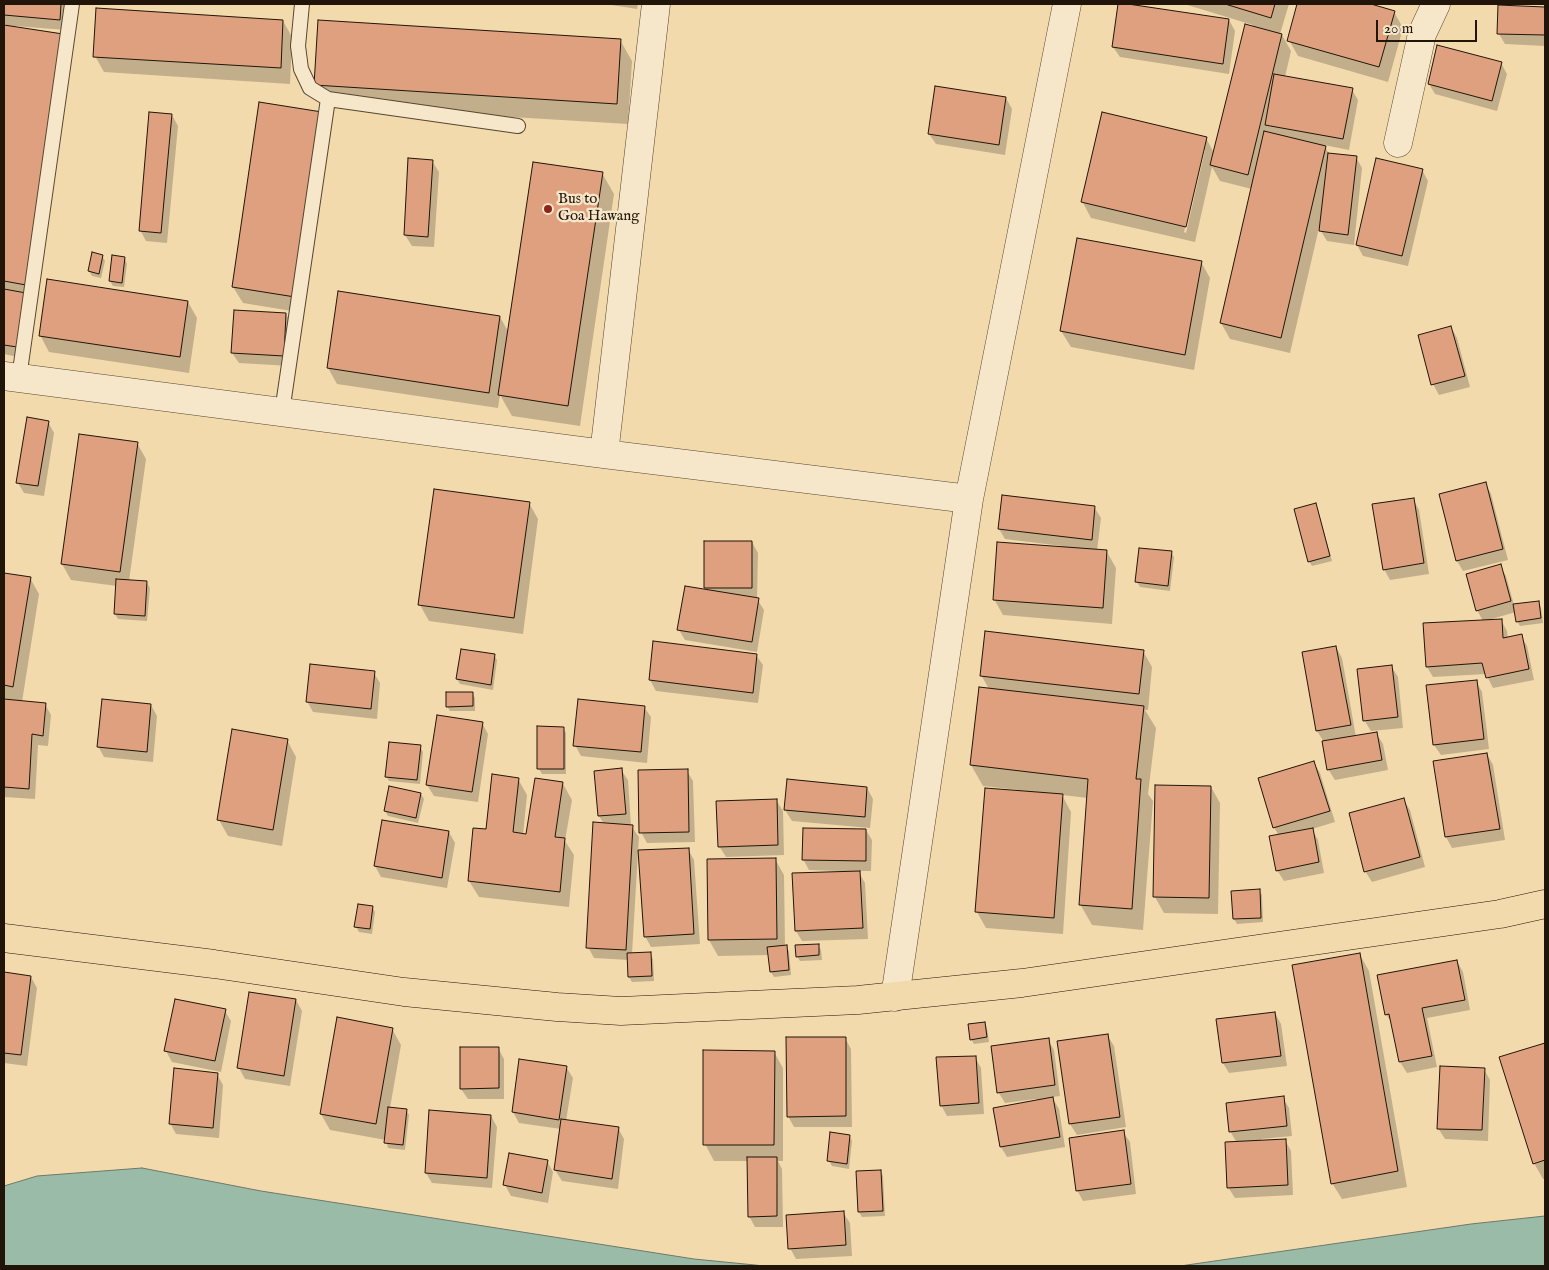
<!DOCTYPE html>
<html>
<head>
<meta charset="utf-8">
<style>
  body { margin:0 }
  #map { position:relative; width:1549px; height:1270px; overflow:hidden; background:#f3daad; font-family:"IM FELL English",serif }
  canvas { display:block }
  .frame { position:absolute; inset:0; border:5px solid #201508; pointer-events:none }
  .scale { position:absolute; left:1376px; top:20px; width:101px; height:22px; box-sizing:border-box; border:2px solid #201508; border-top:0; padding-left:6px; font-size:15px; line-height:18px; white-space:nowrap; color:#201508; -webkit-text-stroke:4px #f7e7ca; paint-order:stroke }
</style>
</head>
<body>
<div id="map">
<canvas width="1549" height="1270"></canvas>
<div class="frame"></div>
<div class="scale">20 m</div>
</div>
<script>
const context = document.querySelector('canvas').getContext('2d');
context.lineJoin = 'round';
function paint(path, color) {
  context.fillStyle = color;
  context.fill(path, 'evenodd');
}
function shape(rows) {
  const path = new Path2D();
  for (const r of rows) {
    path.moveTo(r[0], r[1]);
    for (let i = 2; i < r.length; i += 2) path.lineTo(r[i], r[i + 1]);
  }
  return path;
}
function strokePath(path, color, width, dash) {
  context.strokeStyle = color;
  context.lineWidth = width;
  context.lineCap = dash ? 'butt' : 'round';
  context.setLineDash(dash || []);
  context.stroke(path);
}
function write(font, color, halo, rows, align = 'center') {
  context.font = font + ' "IM FELL English",serif';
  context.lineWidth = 4.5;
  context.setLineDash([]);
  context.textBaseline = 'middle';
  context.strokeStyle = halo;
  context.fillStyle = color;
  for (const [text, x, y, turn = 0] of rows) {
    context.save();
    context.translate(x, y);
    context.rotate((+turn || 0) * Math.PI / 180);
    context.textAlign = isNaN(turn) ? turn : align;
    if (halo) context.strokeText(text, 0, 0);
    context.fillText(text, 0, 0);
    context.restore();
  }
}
const water = shape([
  [142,1168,261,1191,694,1259,765,1266,4,1266,4,1186,37,1176,142,1168],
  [1545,1216,1545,1266,1180,1266,1471,1224,1545,1216]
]);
paint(water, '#9bbba9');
strokePath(water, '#6a7969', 1);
paint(shape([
  [4,4,68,4,66,30,15,26,35,300,22,358,4,354,4,33,5,27,7,27,4,21],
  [605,4,638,4,637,9],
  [1120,4,1229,20,1235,31,1229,74,1120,57,1113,47],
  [1184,4,1289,4,1280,34,1282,35,1291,51,1285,77,1352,90,1358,100,1349,150,1324,145,1329,154,1356,157,1362,168,1354,245,1327,241,1319,228,1290,353,1230,339,1221,323,1252,189,1220,181,1212,167,1195,242,1091,218,1082,201,1206,138,1214,153,1253,25],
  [1203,150,1205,150,1186,233,1184,232],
  [1299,4,1366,4,1394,12,1403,28,1388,82,1298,56,1289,40],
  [1499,6,1545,8,1545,46,1505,44,1499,34],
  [283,21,292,37,290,84,104,72,95,56],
  [620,40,632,61,628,124,328,106,315,85],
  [1501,63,1507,74,1497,111,1435,94,1429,84],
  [1006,98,1012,109,1005,155,936,144,929,134],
  [172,115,178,126,167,243,146,241,140,230],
  [330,129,304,313,243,303,233,287],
  [410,160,432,161,439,172,434,247,412,246,405,235],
  [1422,170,1428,181,1408,266,1363,256,1357,245],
  [602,173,614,194,580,426,512,416,500,395,498,408,337,384,328,368,500,317,509,333],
  [102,256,105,261,101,278,92,276,89,271],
  [125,259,127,264,124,287,113,286,110,281],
  [1201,262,1210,278,1194,370,1071,347,1061,331],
  [188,302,197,318,189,373,49,352,40,335],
  [286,314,292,325,290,366,239,363,232,353],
  [1451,327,1457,338,1470,387,1439,395,1433,384],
  [48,422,54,433,44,496,24,493,18,483],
  [137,443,146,459,129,581,147,583,150,588,147,621,118,619,115,614,117,586,71,580,62,564],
  [1485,483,1491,494,1508,560,1463,571,1457,561],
  [1413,499,1419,510,1429,574,1390,580,1384,569],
  [529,503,538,519,523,634,429,621,420,605],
  [1315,505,1318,510,1332,561,1312,566,1309,561],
  [1094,507,1101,518,1097,551,1107,552,1116,568,1112,624,1003,615,994,599,1062,548,1062,546,1005,539,999,529],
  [752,542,758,553,757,599,764,610,757,652,685,640,679,630,707,591,705,588],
  [1171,552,1174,557,1170,591,1140,587,1137,582],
  [1500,566,1506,576,1514,605,1538,602,1541,607,1543,623,1520,626,1517,621,1516,612,1488,620,1501,620,1507,631,1508,639,1521,636,1527,646,1534,680,1493,688,1486,674,1433,677,1427,667,1483,621,1477,610],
  [4,574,30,578,39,594,22,702,45,704,51,715,48,746,38,745,35,799,4,797],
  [1336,647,1342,658,1356,737,1376,733,1383,744,1388,770,1335,780,1328,769,1324,742,1317,731],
  [1143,651,1152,667,1148,710,1145,710,1156,728,1148,794,1153,801,1143,930,1092,925,1080,904,1088,798,1062,795,1071,812,1063,934,986,928,977,912,1018,790,983,786,971,765,989,689,981,675],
  [494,655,497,660,493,690,460,684,457,679],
  [756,655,763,665,758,703,656,691,650,680],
  [1391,666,1398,677,1403,728,1371,731,1364,720],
  [374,673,380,683,377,719,313,712,307,701],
  [1476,681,1482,692,1489,749,1441,755,1434,745],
  [472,693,475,698,475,711,450,711,447,706],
  [151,705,157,716,153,762,104,757,98,746],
  [644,707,651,717,647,763,581,756,575,745],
  [482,723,488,734,478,802,434,796,427,785],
  [563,728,566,733,566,774,542,774,539,769],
  [287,740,296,757,282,846,228,836,219,820],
  [420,747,423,752,420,784,389,781,386,776],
  [1487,754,1493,765,1505,840,1452,848,1446,837,1434,762],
  [1314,763,1320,773,1335,822,1312,829,1318,840,1324,873,1284,881,1277,870,1279,836,1274,827],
  [621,770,628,780,631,826,639,837,638,852,688,849,694,860,700,944,651,947,645,936,640,852,638,852,632,954,650,954,653,959,654,981,632,982,629,977,629,960,594,958,588,947,604,824,599,816],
  [687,771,693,781,695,842,647,843,641,832],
  [518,779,527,795,523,835,527,835,563,784,572,800,565,841,574,855,569,907,479,897,469,881,488,830],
  [1211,787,1220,803,1218,914,1164,913,1155,897],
  [867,788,873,799,870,828,792,821,785,810],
  [421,794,424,799,418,823,388,816,385,811],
  [1403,799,1410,810,1425,867,1372,882,1365,871],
  [776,800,783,811,784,855,726,857,719,846],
  [866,830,872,840,871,871,858,871,865,883,868,939,802,941,796,931,842,873,842,871,809,870,803,859],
  [449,832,455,843,447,888,381,877,375,866],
  [775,859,784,875,785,946,789,951,791,975,774,977,771,972,769,955,718,956,709,940],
  [1259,890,1262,895,1263,922,1237,924,1234,919],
  [372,907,375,912,372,934,359,932,356,927],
  [818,945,821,950,822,960,800,961,797,956],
  [1360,955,1369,971,1407,1187,1342,1199,1332,1183],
  [1457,961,1463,972,1470,1010,1427,1018,1437,1067,1407,1073,1400,1062,1392,1024,1386,1014],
  [4,974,31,977,37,988,27,1066,4,1063],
  [296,1000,302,1011,290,1086,245,1079,239,1068],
  [225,1011,231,1021,221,1072,172,1062,166,1051],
  [1275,1013,1281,1024,1287,1066,1229,1073,1223,1063],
  [985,1023,987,1028,989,1042,974,1044,971,1039],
  [392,1029,401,1045,390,1108,406,1110,409,1115,405,1150,388,1148,386,1140,330,1130,321,1114],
  [1107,1035,1114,1046,1126,1127,1077,1135,1070,1124,1059,1042],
  [845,1038,851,1049,852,1127,794,1127,788,1116],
  [1048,1040,1054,1050,1060,1096,1052,1097,1059,1109,1065,1147,1007,1157,1001,1147,1037,1101,1036,1099,1005,1103,999,1093],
  [1545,1044,1545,1179,1543,1179,1534,1163,1501,1058],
  [498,1048,504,1059,504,1099,468,1099,461,1089],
  [774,1052,783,1068,783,1161,778,1161,782,1169,783,1227,755,1227,749,1216,748,1161,714,1161,705,1144],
  [975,1057,981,1068,984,1114,947,1116,941,1105],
  [566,1067,573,1078,566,1121,618,1128,624,1139,618,1189,562,1181,555,1170,561,1129,519,1123,513,1112],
  [1484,1069,1490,1080,1488,1141,1445,1139,1438,1128],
  [217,1074,223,1085,219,1138,176,1134,170,1123],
  [1283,1098,1289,1108,1292,1136,1261,1139,1261,1142,1285,1140,1291,1151,1293,1195,1235,1198,1228,1187,1237,1143,1230,1131],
  [491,1116,497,1127,492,1188,432,1183,426,1173],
  [1123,1132,1130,1142,1136,1194,1083,1201,1077,1190],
  [850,1136,852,1141,849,1169,832,1166,829,1161],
  [547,1161,553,1172,548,1203,511,1196,505,1185],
  [880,1171,883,1176,885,1216,862,1217,859,1212],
  [843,1212,850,1223,852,1256,796,1259,790,1248]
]), '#0003');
const building = shape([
  [4,4,61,4,60,20,4,15,4,4],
  [1118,4,1128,4,1229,19,1223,64,1112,47,1118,4],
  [1225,4,1275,4,1271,18,1225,4],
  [1297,4,1371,4,1395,11,1379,67,1287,41,1297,4],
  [1498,5,1545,7,1545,35,1497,34,1498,5],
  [96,8,283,20,281,68,93,57,96,8],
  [318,20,621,39,617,104,314,85,318,20],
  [1245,24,1282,34,1248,175,1210,165,1245,24],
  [4,25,63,34,26,285,4,281,4,25],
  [1437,45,1502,62,1492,101,1428,84,1437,45],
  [1274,74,1353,88,1343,139,1265,125,1274,74],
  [935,86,1006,97,999,145,928,134,935,86],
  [259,102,322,112,295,297,232,287,259,102],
  [149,112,172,114,161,233,139,231,149,112],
  [1102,112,1207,137,1186,227,1081,202,1102,112],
  [1264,131,1326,146,1281,338,1220,323,1264,131],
  [1328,153,1357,156,1348,235,1319,231,1328,153],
  [408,158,433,160,428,237,404,235,408,158],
  [1376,158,1423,169,1402,256,1356,245,1376,158],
  [533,162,603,172,568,406,498,395,533,162],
  [1077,238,1202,261,1185,355,1060,331,1077,238],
  [92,252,103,255,99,274,88,271,92,252],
  [112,255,125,257,122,283,109,281,112,255],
  [47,279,188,301,180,357,39,336,47,279],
  [4,289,26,293,17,347,4,345,4,289],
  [338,291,500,316,489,393,327,368,338,291],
  [234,310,286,313,284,356,231,353,234,310],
  [1451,326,1465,376,1431,385,1418,335,1451,326],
  [27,417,49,421,38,486,16,483,27,417],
  [79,434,138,442,120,572,61,564,79,434],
  [1486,482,1503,549,1456,561,1439,494,1486,482],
  [434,489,530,502,514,618,418,605,434,489],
  [1002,495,1095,506,1092,540,998,529,1002,495],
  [1414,498,1424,563,1383,570,1372,504,1414,498],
  [1316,503,1330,556,1308,562,1294,509,1316,503],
  [704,541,752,541,752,588,704,588,704,541],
  [997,542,1107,550,1103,608,993,600,997,542],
  [1139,548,1172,551,1168,586,1135,582,1139,548],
  [1501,564,1511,601,1476,611,1466,574,1501,564],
  [4,573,31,577,13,687,4,685,4,573],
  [116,579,147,581,145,616,114,614,116,579],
  [685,586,759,598,752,642,677,630,685,586],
  [1539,601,1541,618,1516,622,1513,604,1539,601],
  [1502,619,1503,638,1522,634,1529,669,1486,678,1482,663,1426,667,1423,623,1502,619],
  [985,631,1144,650,1139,694,980,676,985,631],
  [653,641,757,654,753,693,649,680,653,641],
  [1336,646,1351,725,1316,731,1302,652,1336,646],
  [461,649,495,654,491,685,456,679,461,649],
  [310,664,375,671,371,709,306,702,310,664],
  [1392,665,1398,717,1363,721,1357,669,1392,665],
  [1477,680,1484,739,1433,745,1426,685,1477,680],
  [979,687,1144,706,1136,779,1141,779,1132,909,1079,905,1088,779,970,765,979,687],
  [446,692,473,692,473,706,446,707,446,692],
  [4,699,46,703,43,736,32,734,29,789,4,787,4,699],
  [102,699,151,704,147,752,97,747,102,699],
  [578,699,645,706,641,752,573,746,578,699],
  [437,715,483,722,472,792,426,785,437,715],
  [537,726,564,727,564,769,537,769,537,726],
  [232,729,288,739,273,830,217,820,232,729],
  [1377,732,1382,760,1327,770,1322,741,1377,732],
  [389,742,421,745,417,780,385,777,389,742],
  [1487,753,1500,829,1445,837,1433,761,1487,753],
  [1314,761,1330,811,1273,828,1258,778,1314,761],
  [622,768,626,814,598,816,594,771,622,768],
  [688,769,689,832,639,833,638,770,688,769],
  [492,774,519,778,513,832,526,834,535,778,563,782,555,837,565,838,560,892,468,881,473,828,486,829,492,774],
  [787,779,867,787,865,817,784,810,787,779],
  [1155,785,1211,786,1209,898,1153,897,1155,785],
  [389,786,421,793,416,818,384,811,389,786],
  [985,788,1063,794,1054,918,975,912,985,788],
  [1404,798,1420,857,1364,872,1349,813,1404,798],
  [777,799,778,845,718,847,716,801,777,799],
  [382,820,449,831,442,878,374,866,382,820],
  [593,822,633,825,626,950,586,948,593,822],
  [803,828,866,829,866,861,802,860,803,828],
  [1313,828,1319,862,1276,871,1269,836,1313,828],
  [689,848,694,934,644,937,638,850,689,848],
  [776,858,777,939,708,940,707,859,776,858],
  [860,871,863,928,795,931,792,873,860,871],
  [1260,889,1261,918,1233,919,1231,891,1260,889],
  [358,904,373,906,370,929,354,927,358,904],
  [819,944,819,955,796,957,795,945,819,944],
  [787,945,789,970,770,972,767,947,787,945],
  [651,952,652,976,628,977,627,953,651,952],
  [1360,953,1398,1171,1331,1184,1292,965,1360,953],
  [1457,960,1465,1000,1422,1008,1432,1056,1399,1062,1389,1014,1385,1015,1377,975,1457,960],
  [4,972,31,976,21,1055,4,1053,4,972],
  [249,992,296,999,284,1076,237,1068,249,992],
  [175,999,226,1009,215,1061,164,1051,175,999],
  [1275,1012,1281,1056,1222,1063,1216,1019,1275,1012],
  [337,1017,393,1028,376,1124,320,1114,337,1017],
  [985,1022,987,1037,970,1040,968,1024,985,1022],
  [1108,1034,1120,1117,1069,1124,1057,1041,1108,1034],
  [786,1037,846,1037,846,1116,787,1117,786,1037],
  [1049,1038,1055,1085,997,1093,991,1046,1049,1038],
  [1545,1043,1545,1160,1533,1164,1499,1057,1545,1043],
  [460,1047,499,1047,499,1088,460,1089,460,1047],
  [703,1050,775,1051,774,1145,703,1145,703,1050],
  [976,1056,979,1103,940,1106,936,1057,976,1056],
  [519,1059,567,1066,559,1120,512,1112,519,1059],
  [1440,1066,1485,1068,1482,1130,1437,1129,1440,1066],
  [174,1068,218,1073,213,1128,169,1124,174,1068],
  [1284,1096,1287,1126,1229,1132,1226,1103,1284,1096],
  [1053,1097,1060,1137,1000,1147,993,1108,1053,1097],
  [388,1107,407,1109,403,1145,384,1143,388,1107],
  [429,1110,491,1115,487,1178,425,1173,429,1110],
  [561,1119,619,1127,612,1179,554,1170,561,1119],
  [1124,1130,1131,1184,1076,1191,1069,1138,1124,1130],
  [830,1132,850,1135,847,1164,827,1161,830,1132],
  [1286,1139,1288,1185,1227,1188,1225,1142,1286,1139],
  [509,1153,548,1160,542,1193,503,1185,509,1153],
  [747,1157,777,1157,777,1216,748,1217,747,1157],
  [881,1170,883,1211,858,1212,856,1171,881,1170],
  [844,1211,846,1245,788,1249,786,1215,844,1211]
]);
paint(building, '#dea07f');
strokePath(building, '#201508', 1);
const service = shape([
  [302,4,298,46,301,69,310,88,328,99,518,126],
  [19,378,72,4],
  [282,412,328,99]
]);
const minor = shape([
  [1398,143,1422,34,1436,4],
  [4,376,604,454,969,499],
  [604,454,656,4],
  [895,997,969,499,1067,4]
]);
const trunk = shape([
  [4,938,214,964,404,992,557,1007,621,1011,858,1000,1022,983,1500,914,1545,904]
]);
strokePath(service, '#554631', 16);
strokePath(minor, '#554631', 29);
strokePath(trunk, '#201508', 29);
strokePath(service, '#f7e7ca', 14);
strokePath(minor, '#f7e7ca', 28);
strokePath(trunk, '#f3daad', 28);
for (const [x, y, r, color] of [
  [548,209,5,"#8f2418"]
]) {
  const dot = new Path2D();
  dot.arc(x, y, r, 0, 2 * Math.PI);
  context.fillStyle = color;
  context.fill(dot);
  strokePath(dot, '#f7e7ca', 2);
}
write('15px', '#201508', '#f7e7ca', [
  ["Bus to",558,200],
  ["Goa Hawang",558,217]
], 'left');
</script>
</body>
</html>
